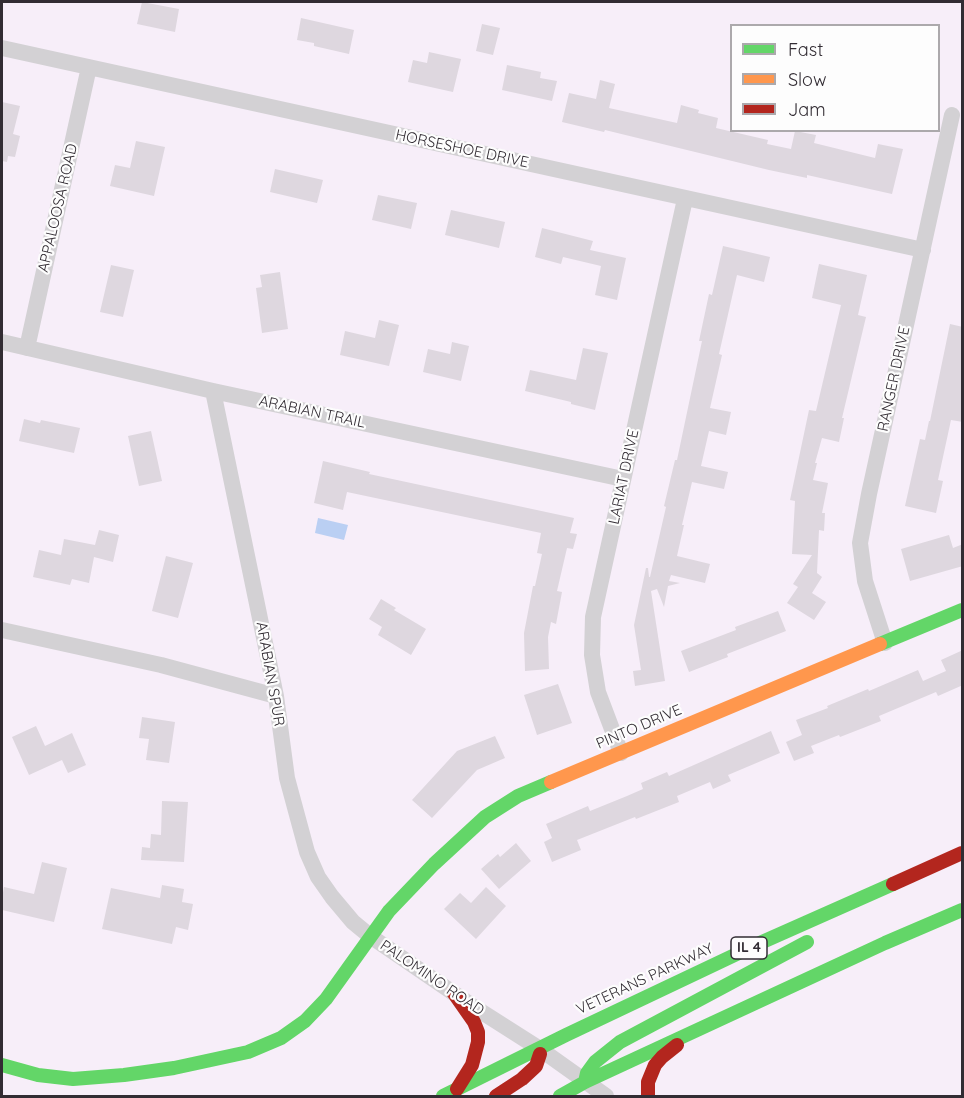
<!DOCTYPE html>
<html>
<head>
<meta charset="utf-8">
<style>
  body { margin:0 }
  #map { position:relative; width:964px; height:1098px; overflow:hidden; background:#f7eef9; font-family:Quicksand,sans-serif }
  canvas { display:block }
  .frame { position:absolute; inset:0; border:3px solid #322c33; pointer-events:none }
  .legend { position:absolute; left:730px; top:24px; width:210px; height:108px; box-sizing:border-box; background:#fdfdfd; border:2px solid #aca9ac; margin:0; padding:8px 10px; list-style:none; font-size:18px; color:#322c33 }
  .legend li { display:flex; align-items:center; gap:12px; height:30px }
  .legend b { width:30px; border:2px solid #aca9ac }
</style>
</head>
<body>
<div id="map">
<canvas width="964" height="1098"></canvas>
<div class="frame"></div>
<ul class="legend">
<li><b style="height:8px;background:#63d668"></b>Fast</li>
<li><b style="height:8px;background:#ff974d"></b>Slow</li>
<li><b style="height:8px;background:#b3261e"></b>Jam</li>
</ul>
</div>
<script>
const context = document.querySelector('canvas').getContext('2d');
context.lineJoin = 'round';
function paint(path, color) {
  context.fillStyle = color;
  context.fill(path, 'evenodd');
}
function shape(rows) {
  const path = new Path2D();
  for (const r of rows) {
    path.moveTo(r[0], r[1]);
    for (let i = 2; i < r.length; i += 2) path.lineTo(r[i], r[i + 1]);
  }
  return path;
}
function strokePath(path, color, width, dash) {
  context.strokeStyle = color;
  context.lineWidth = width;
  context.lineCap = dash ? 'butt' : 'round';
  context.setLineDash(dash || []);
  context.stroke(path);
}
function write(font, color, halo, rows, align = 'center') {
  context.font = font + ' Quicksand,sans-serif';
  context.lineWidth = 4.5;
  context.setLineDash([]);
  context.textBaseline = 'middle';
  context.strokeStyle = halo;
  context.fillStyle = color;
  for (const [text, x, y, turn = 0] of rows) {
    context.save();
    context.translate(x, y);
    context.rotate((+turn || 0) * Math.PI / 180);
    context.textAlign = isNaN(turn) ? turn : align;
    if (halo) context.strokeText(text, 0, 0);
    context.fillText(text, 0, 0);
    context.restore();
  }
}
paint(shape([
  [318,518,348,525,344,540,315,533]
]), '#bacff3');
paint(shape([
  [142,2,179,9,175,32,137,24],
  [301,18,354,30,349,54,314,46,314,43,297,40],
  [482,24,500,28,493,55,476,51],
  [429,52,461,59,453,92,408,82,413,60,427,63],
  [507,65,541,72,540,78,557,81,552,101,502,90],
  [600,80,615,84,609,108,677,123,681,105,699,110,698,113,718,118,716,128,768,140,767,144,791,149,795,131,816,135,814,143,875,158,878,144,903,149,892,194,807,175,807,178,769,170,605,130,604,132,562,122,569,93,596,99],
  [2,102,20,106,13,134,20,136,15,157,8,156,7,162,2,161],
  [136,141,165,147,154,196,110,186,115,165,130,168],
  [275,169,323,180,317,203,270,192],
  [378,195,417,203,411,229,372,220],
  [451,210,505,222,499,248,445,235],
  [542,228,593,241,590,250,626,258,617,300,595,295,601,266,563,257,561,264,535,257],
  [723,246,770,257,764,282,737,275,719,354,722,355,710,408,731,412,726,435,709,431,701,466,728,472,724,489,692,482,682,525,684,525,677,556,710,564,705,583,671,575,669,581,680,583,668,586,664,607,657,589,651,591,665,681,635,686,633,671,641,670,634,625,646,568,648,568,649,577,650,577,666,507,664,506,675,460,677,460,702,341,699,341,709,294,712,295],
  [819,264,867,275,858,315,866,317,842,418,844,418,839,442,822,438,815,463,817,463,813,480,828,483,822,513,825,513,824,531,819,530,817,573,822,577,812,593,826,602,814,620,787,603,798,587,793,584,812,555,792,554,795,501,790,500,809,410,816,411,841,305,812,298],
  [111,265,134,270,123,317,100,312],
  [280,272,288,329,262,333,256,288,262,287,260,275],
  [379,320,399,325,389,366,340,355,345,331,375,338],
  [950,324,963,327,963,422,951,420,938,480,943,481,936,513,905,506,920,439,925,440,929,421,930,421],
  [452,342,469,346,461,381,423,372,428,349,450,354],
  [583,348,608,353,595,410,571,404,571,402,525,391,530,370,576,380],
  [24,419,40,423,41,420,80,428,74,453,19,441],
  [151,431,162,481,139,486,128,436],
  [323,461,370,472,369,474,574,518,570,533,577,534,573,549,567,548,557,591,562,592,556,624,551,622,548,637,549,669,525,671,524,633,533,586,535,586,542,554,537,553,541,533,347,492,343,510,314,503],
  [99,530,119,535,113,562,94,557,89,583,72,579,70,585,33,577,39,550,61,555,64,539,95,545],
  [949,535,953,548,963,544,963,566,910,581,901,549],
  [166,556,193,563,178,618,152,611],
  [381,599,396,608,394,610,426,629,411,655,378,635,382,627,369,619],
  [778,611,786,631,727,654,728,657,689,672,681,651,736,630,735,627],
  [963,650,963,685,938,696,936,692,879,716,881,721,840,737,839,735,811,746,814,753,794,761,786,742,802,735,796,720,828,708,827,706,868,689,869,691,918,670,923,681,946,671,941,660],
  [558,684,572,723,537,735,524,695],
  [142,717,175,722,169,763,146,760,149,739,139,738],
  [36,726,45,746,72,733,86,765,68,773,62,760,29,775,12,737],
  [771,731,780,753,728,775,731,781,713,789,710,782,677,796,679,802,636,819,635,817,577,840,581,850,552,862,544,842,552,838,546,824,588,806,590,811,627,796,643,789,641,783,667,772,669,776],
  [495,736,505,758,477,770,432,818,412,800,457,751],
  [162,801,188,802,184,862,141,860,142,847,150,848,151,834,161,835],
  [516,843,531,861,499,889,481,869,498,854,500,857],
  [42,862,67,868,54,922,2,910,2,898,4,887,34,894],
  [162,885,184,889,182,902,193,904,188,930,176,927,172,944,102,929,111,888,160,898],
  [486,887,506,906,476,939,444,909,460,893,471,903]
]), '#ded7df');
strokePath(shape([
  [2,48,923,250],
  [2,342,213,391,623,479],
  [27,348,89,67],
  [213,391,276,696,287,778,307,852,318,877,332,897,353,922,370,936,474,1007,540,1049,606,1096],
  [2,630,161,665,276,696],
  [885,643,865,581,860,543,869,494,952,115],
  [621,753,598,692,592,655,593,617,685,199]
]), '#d3d1d4', 16);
strokePath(shape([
  [880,644,962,610],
  [2,1065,38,1075,73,1079,124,1075,174,1068,248,1052,281,1038,305,1021,326,999,389,911,434,864,485,817,518,796,551,782],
  [585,1082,587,1073,595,1062,620,1042,807,942],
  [443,1096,566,1035,760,943,893,884],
  [560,1096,585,1082,885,943,962,910]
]), '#63d668', 14);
strokePath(shape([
  [551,782,880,644]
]), '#ff974d', 14);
strokePath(shape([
  [893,884,962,853],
  [453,992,474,1022,478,1032,478,1042,472,1065,457,1089],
  [496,1096,522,1079,536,1066,540,1054],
  [648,1096,648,1082,655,1065,662,1057,677,1045]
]), '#b3261e', 14);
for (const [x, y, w] of [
  [749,948,36]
]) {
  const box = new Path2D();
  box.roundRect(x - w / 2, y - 11, w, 22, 4.5);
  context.fillStyle = '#fdfdfd';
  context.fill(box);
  strokePath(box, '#322c33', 1.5);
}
write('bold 14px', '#322c33', null, [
  ["IL 4",749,948]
]);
write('15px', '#322c33', '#fdfdfd', [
  ["HORSESHOE DRIVE",462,149,12],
  ["APPALOOSA ROAD",58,208,-77],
  ["RANGER DRIVE",894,379,-78],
  ["ARABIAN TRAIL",312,412,12],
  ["LARIAT DRIVE",624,477,-78],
  ["ARABIAN SPUR",270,674,80],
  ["PINTO DRIVE",639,727,-23],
  ["PALOMINO ROAD",432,978,34],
  ["VETERANS PARKWAY",645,979,-25]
]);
</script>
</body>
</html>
